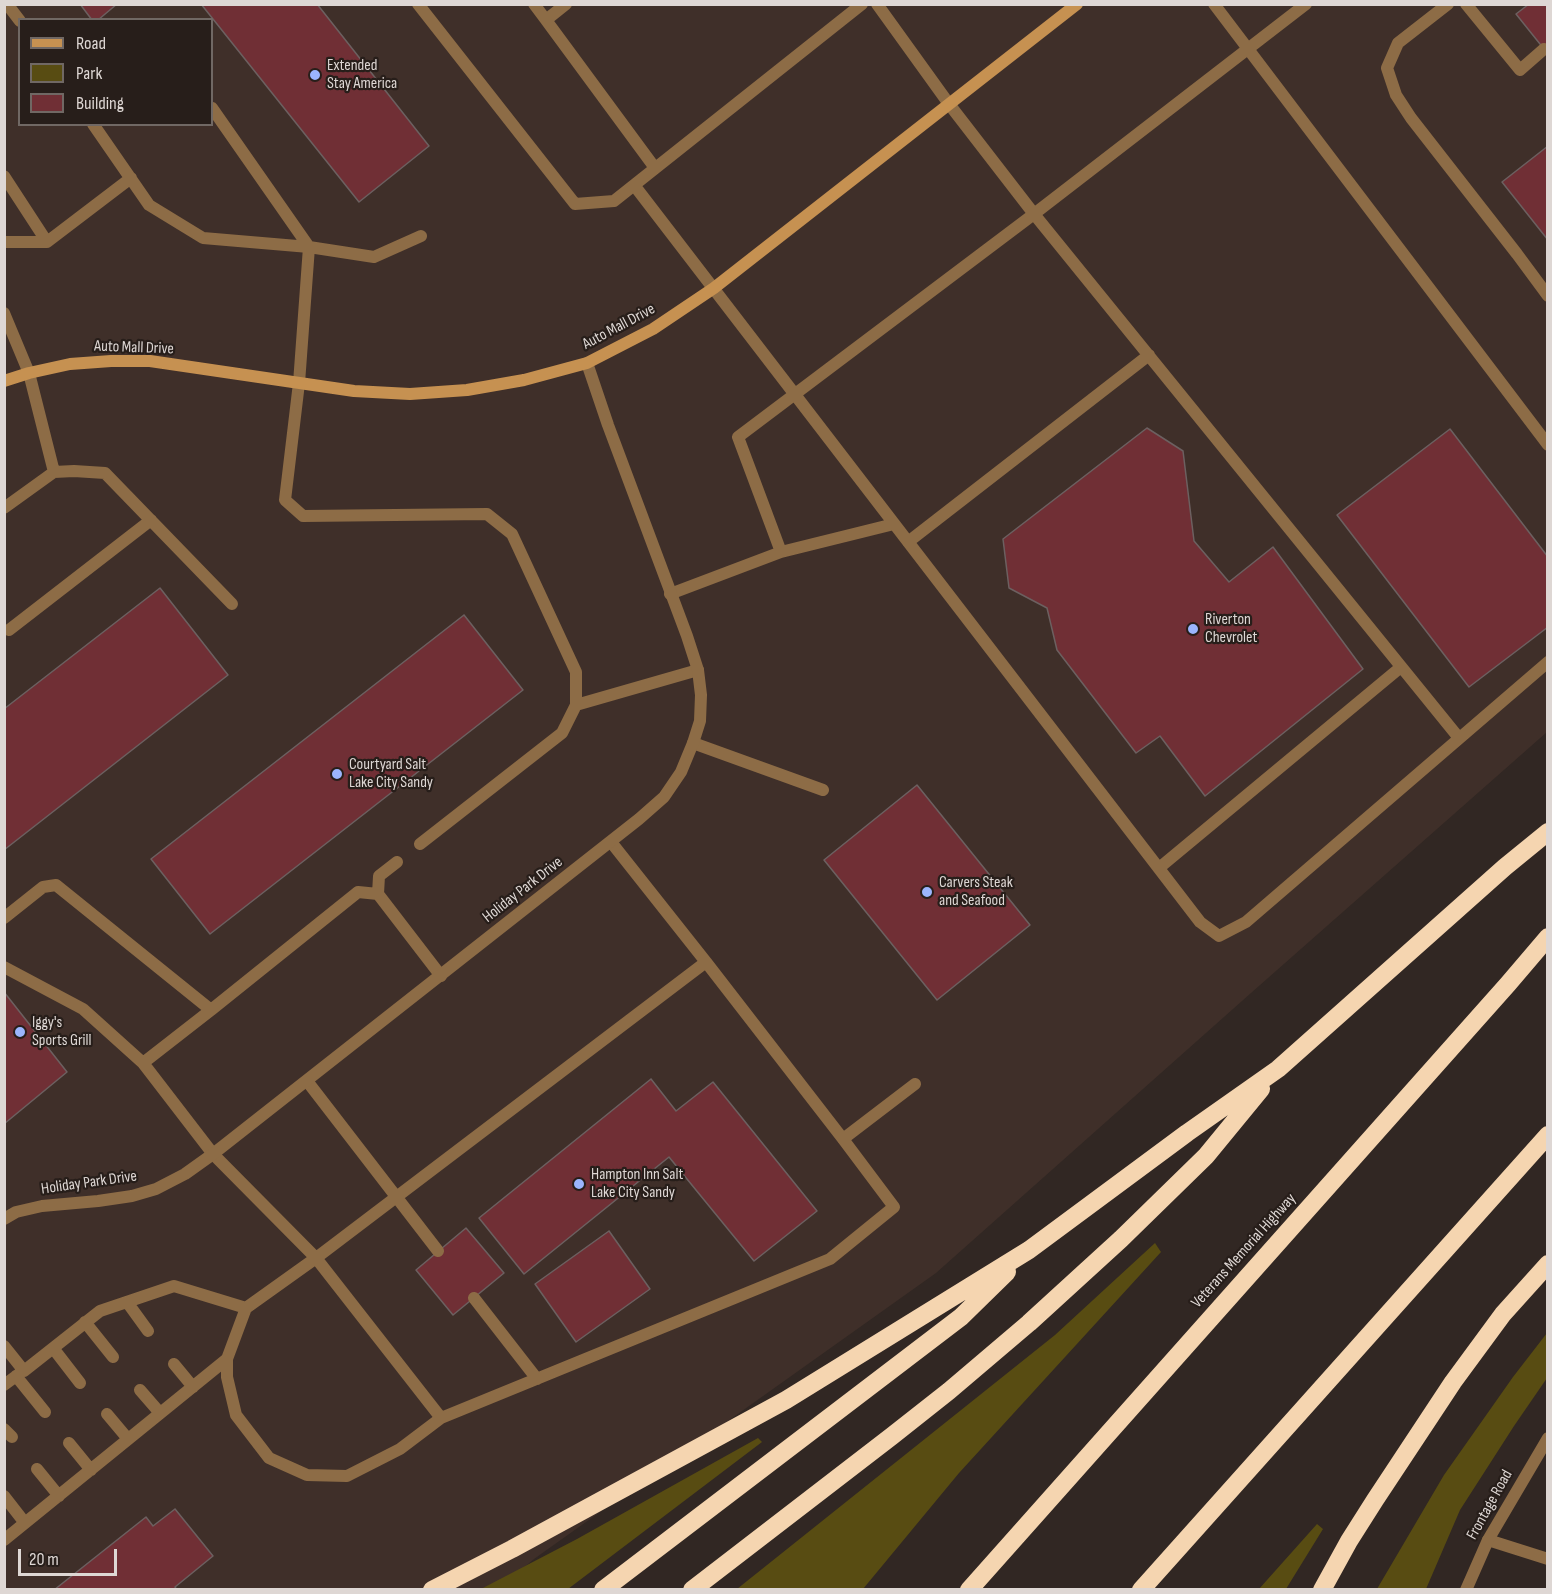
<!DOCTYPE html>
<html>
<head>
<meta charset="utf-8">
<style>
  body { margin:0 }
  #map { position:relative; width:1552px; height:1594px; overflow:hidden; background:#312723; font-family:"Sofia Sans Condensed",sans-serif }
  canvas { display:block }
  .frame { position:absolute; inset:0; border:6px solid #ded7d4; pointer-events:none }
  .legend { position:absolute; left:18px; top:18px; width:195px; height:108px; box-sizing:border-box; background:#271e1a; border:2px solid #706864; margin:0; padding:8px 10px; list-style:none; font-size:18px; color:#ded7d4 }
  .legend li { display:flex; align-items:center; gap:12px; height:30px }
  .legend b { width:30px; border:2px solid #706864 }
  .scale { position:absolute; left:18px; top:1549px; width:99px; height:27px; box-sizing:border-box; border:3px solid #ded7d4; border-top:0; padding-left:8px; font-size:18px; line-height:21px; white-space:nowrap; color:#ded7d4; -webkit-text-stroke:4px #271e1a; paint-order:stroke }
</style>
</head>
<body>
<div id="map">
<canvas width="1552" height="1594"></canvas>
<div class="frame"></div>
<ul class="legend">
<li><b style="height:8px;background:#c69151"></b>Road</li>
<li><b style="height:16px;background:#584c12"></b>Park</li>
<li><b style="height:16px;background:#702f35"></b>Building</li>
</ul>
<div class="scale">20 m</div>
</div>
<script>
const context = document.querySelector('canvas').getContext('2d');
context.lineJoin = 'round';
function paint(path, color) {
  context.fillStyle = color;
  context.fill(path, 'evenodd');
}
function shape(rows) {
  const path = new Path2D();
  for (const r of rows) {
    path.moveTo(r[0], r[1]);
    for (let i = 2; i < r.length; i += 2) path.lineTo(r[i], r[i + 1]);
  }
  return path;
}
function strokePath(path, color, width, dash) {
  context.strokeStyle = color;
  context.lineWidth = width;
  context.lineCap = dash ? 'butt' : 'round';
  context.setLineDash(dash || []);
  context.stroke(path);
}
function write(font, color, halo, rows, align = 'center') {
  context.font = font + ' "Sofia Sans Condensed",sans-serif';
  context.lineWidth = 4.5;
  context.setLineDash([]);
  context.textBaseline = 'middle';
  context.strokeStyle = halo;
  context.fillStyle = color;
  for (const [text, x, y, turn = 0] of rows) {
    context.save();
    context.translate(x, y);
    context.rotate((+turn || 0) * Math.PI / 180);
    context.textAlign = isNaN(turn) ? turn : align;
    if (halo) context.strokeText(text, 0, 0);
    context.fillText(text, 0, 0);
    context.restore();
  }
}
paint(shape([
  [5,5,1547,5,1547,732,1251,993,936,1273,534,1559,498,1589,5,1590],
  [20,20,212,20,212,124,20,124]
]), '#3f2f29');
paint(shape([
  [1155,1243,1161,1252,959,1473,863,1589,737,1589,1055,1335],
  [1547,1333,1547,1378,1514,1426,1460,1510,1426,1589,1377,1589,1444,1475,1513,1377],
  [758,1438,762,1442,568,1589,481,1589,577,1539],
  [1317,1524,1323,1529,1286,1589,1259,1589]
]), '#584c12');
const building = shape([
  [80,4,117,4,98,20,92,20,80,4],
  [201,4,317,4,429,146,359,202,201,4],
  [1529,4,1548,4,1548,54,1516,14,1529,4],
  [1548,146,1548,240,1502,182,1548,146],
  [1147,428,1183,451,1194,541,1229,582,1273,547,1363,669,1205,796,1160,736,1136,753,1057,650,1047,608,1009,588,1003,539,1147,428],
  [1450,429,1548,557,1548,627,1469,687,1337,515,1450,429],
  [160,588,228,675,4,850,4,709,160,588],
  [464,615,523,690,210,934,151,859,464,615],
  [917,785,1030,925,937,1000,824,860,917,785],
  [4,992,67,1072,4,1124,4,992],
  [651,1079,676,1111,713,1082,817,1211,754,1261,669,1157,524,1274,479,1218,651,1079],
  [466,1228,504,1273,453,1315,416,1270,466,1228],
  [609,1231,650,1289,576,1342,535,1284,609,1231],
  [175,1509,213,1556,175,1587,177,1590,54,1590,146,1517,153,1526,175,1509]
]);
paint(building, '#702f35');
strokePath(building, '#6c6060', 1.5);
strokePath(shape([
  [7,4,20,21],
  [418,4,575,204,614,201,862,4],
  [534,4,546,20],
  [566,4,546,20,655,168],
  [877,4,949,104,1034,214,1459,738],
  [1214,4,1548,445],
  [1448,4,1398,43,1387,68,1396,95,1411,118,1517,254,1548,296],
  [1466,4,1520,70,1544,49],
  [212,108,309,247,374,257,421,236],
  [93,124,149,205,203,238,309,247,299,383,285,500,303,516,487,514,512,534,576,672,576,705,562,733,420,844],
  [4,176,47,242],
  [634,185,1200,922,1219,936,1246,922,1548,662],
  [4,242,47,242,131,178],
  [4,313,29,373,54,472],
  [4,508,54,472,74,471,105,473,232,604],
  [908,542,1149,355],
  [781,552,894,524],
  [670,594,781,552,738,437,1034,214,1306,4],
  [9,630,151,520],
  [576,705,698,670],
  [693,743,823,790],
  [611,842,706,962,316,1258,441,1418,830,1259,894,1207,843,1139,706,962],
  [1159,868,1401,667],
  [378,894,379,876,397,862],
  [4,918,43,887,56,885,211,1010,358,892,378,894,441,976],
  [4,967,83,1009,143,1063,213,1154,316,1258,246,1308,227,1359,227,1377,236,1415,269,1458,307,1475,347,1476,400,1449,441,1418],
  [143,1063,211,1010],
  [307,1081,438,1251],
  [843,1139,915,1084],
  [474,1298,537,1379],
  [127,1302,148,1331],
  [85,1322,113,1357],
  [4,1346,24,1371,100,1311,174,1286,246,1308],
  [53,1348,80,1383],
  [174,1364,193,1387],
  [16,1376,45,1412],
  [4,1385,23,1371],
  [140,1390,160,1413],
  [107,1414,128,1439],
  [4,1429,12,1437],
  [69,1443,91,1470],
  [37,1469,59,1496],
  [4,1496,25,1523],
  [4,1540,227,1359],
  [1488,1540,1548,1559]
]), '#8d6c46', 12);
strokePath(shape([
  [4,1219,16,1212,42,1206,98,1201,132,1196,156,1189,185,1174,213,1154,639,819,664,797,681,772,693,743,700,721,701,695,698,670,687,636,608,425,587,363],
  [1466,1590,1488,1540,1548,1438]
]), '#8d6c46', 12);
strokePath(shape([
  [4,381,29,373,70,364,111,361,150,361,354,391,410,394,467,390,524,380,587,363,653,329,714,288,1077,4]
]), '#c69151', 12);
strokePath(shape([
  [432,1590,512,1549,786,1400,1029,1250,1187,1133,1278,1069,1505,867,1548,832],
  [603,1590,961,1317,1007,1272],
  [692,1590,892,1436,949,1391,1029,1323,1121,1239,1206,1156,1261,1089],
  [969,1590,1508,984,1548,937],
  [1141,1590,1548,1135],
  [1322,1590,1349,1541,1375,1500,1453,1382,1503,1314,1548,1264]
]), '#f5d5b0', 18);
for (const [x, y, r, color] of [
  [315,75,6,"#9bb5fd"],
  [1193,629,6,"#9bb5fd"],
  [337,774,6,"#9bb5fd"],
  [927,892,6,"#9bb5fd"],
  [20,1032,6,"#9bb5fd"],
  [579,1184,6,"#9bb5fd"]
]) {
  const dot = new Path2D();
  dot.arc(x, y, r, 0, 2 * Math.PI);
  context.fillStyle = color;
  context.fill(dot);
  strokePath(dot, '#271e1a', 2);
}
write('16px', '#ded7d4', '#271e1a', [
  ["Extended",327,66],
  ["Stay America",327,84],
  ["Riverton",1205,620],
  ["Chevrolet",1205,638],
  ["Courtyard Salt",349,765],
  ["Lake City Sandy",349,783],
  ["Carvers Steak",939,883],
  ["and Seafood",939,901],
  ["Iggy's",32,1023],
  ["Sports Grill",32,1041],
  ["Hampton Inn Salt",591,1175],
  ["Lake City Sandy",591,1193]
], 'left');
write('16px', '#ded7d4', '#271e1a', [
  ["Auto Mall Drive",619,327,-28],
  ["Auto Mall Drive",134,348,2],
  ["Holiday Park Drive",523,890,-38],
  ["Holiday Park Drive",89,1183,-8],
  ["Veterans Memorial Highway",1244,1251,-48],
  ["Frontage Road",1490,1505,-61]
]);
</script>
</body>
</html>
